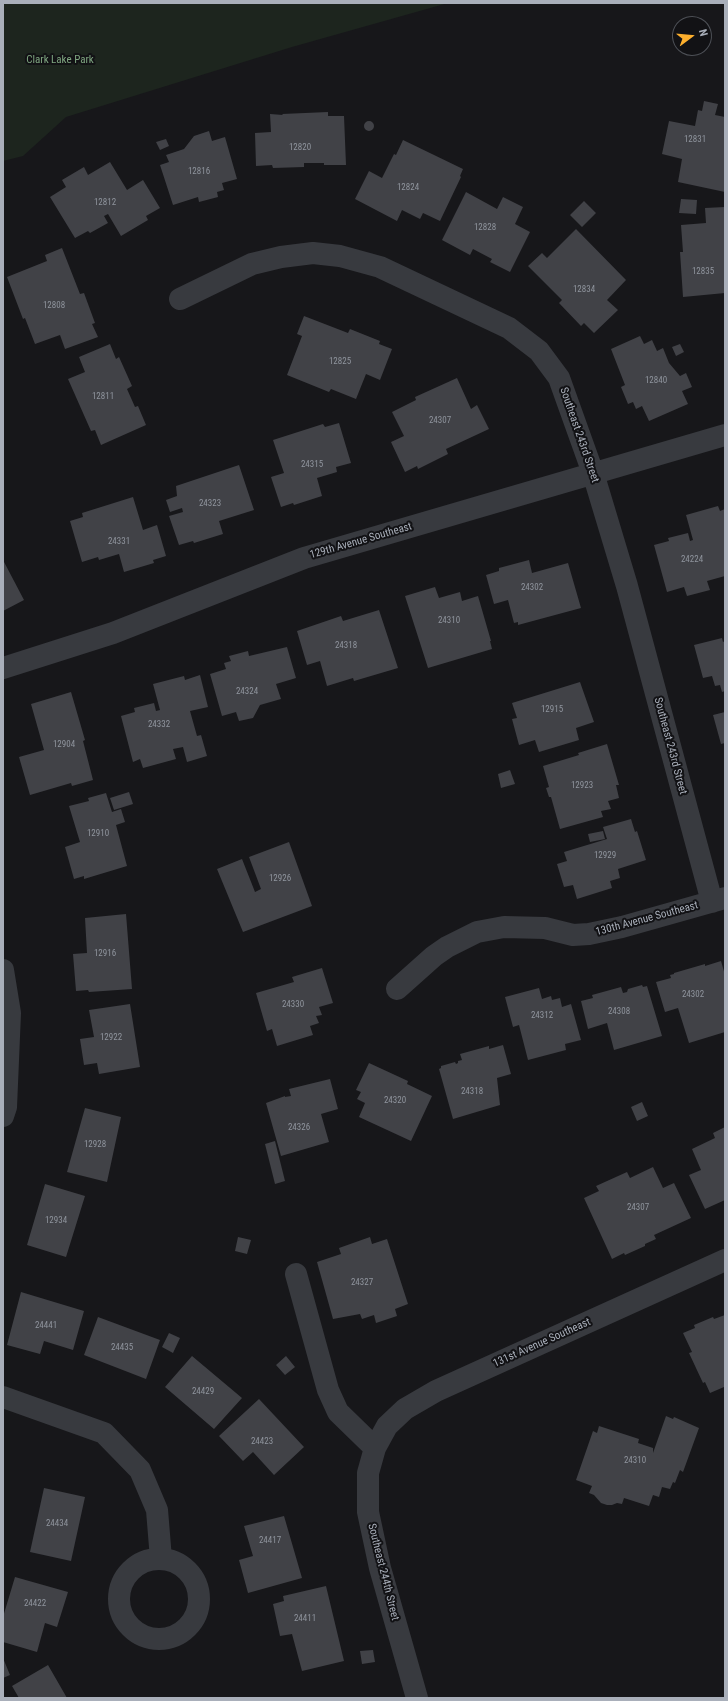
<!DOCTYPE html>
<html>
<head>
<meta charset="utf-8">
<style>
  body { margin:0 }
  #map { position:relative; width:728px; height:1701px; overflow:hidden; background:#17171a; font-family:"Roboto Condensed",sans-serif }
  canvas { display:block }
  .frame { position:absolute; inset:0; border:4px solid #a9afba; pointer-events:none }
  .north { position:absolute; left:672px; top:16px; width:40px; height:40px; box-sizing:border-box; background:#121215; border:1px solid #4e5157; border-radius:50%; rotate:74deg; font-size:11px; font-weight:700; line-height:16px; text-align:center; color:#a9afba }
  .north::after { content:''; display:block; margin:auto; width:14px; height:18px; background:#fdaf2d; clip-path:polygon(50% 0,100% 100%,50% 72%,0 100%) }
</style>
</head>
<body>
<div id="map">
<canvas width="728" height="1701"></canvas>
<div class="frame"></div>
<div class="north">N</div>
</div>
<script>
const context = document.querySelector('canvas').getContext('2d');
context.lineJoin = 'round';
function paint(path, color) {
  context.fillStyle = color;
  context.fill(path, 'evenodd');
}
function shape(rows) {
  const path = new Path2D();
  for (const r of rows) {
    if (r.length === 3) {
      path.moveTo(r[0] + r[2], r[1]);
      path.arc(r[0], r[1], r[2], 0, 2 * Math.PI);
      continue;
    }
    path.moveTo(r[0], r[1]);
    for (let i = 2; i < r.length; i += 2) path.lineTo(r[i], r[i + 1]);
  }
  return path;
}
function strokePath(path, color, width, dash) {
  context.strokeStyle = color;
  context.lineWidth = width;
  context.lineCap = dash ? 'butt' : 'round';
  context.setLineDash(dash || []);
  context.stroke(path);
}
function write(font, color, halo, rows, align = 'center') {
  context.font = font + ' "Roboto Condensed",sans-serif';
  context.lineWidth = 4;
  context.setLineDash([]);
  context.textBaseline = 'middle';
  context.strokeStyle = halo;
  context.fillStyle = color;
  for (const [text, x, y, turn = 0] of rows) {
    context.save();
    context.translate(x, y);
    context.rotate((+turn || 0) * Math.PI / 180);
    context.textAlign = isNaN(turn) ? turn : align;
    if (halo) context.strokeText(text, 0, 0);
    context.fillText(text, 0, 0);
    context.restore();
  }
}
paint(shape([
  [3,3,448,3,292,47,66,117,23,156,3,161]
]), '#1d251e');
paint(shape([
  [704,101,718,104,715,115,725,117,725,192,678,182,682,159,662,154,669,121,695,126,698,110,702,111],
  [328,112,328,116,344,116,346,165,324,165,324,163,304,163,304,167,273,168,272,165,256,166,255,133,271,132,270,114,283,115,282,114],
  [369,126,5],
  [209,131,212,141,225,137,237,179,222,183,224,190,217,192,218,197,199,202,198,197,173,205,160,165,169,162,166,155,184,149,194,136],
  [166,139,169,146,160,150,156,142],
  [403,140,463,169,460,176,461,177,440,221,423,213,420,219,402,210,397,221,355,199,369,171,382,178,394,154,396,155],
  [110,162,127,190,143,180,160,208,146,216,148,220,121,236,108,214,104,216,108,223,90,233,88,231,75,238,50,197,66,187,62,180,84,167,88,175],
  [466,192,497,209,503,197,523,207,515,224,530,232,510,272,490,262,492,259,473,249,470,255,442,240],
  [681,199,697,200,696,214,679,213],
  [584,201,596,213,582,227,570,215],
  [725,207,725,293,683,297,680,252,683,252,681,225,706,223,705,208],
  [576,229,626,280,607,300,618,310,594,333,584,323,581,326,559,303,562,300,528,266,542,253,547,258],
  [62,248,80,294,84,293,95,323,92,324,98,337,65,349,60,335,35,344,25,318,23,319,7,277,47,261,45,255],
  [304,316,348,333,350,329,380,341,379,344,392,349,380,380,366,374,356,399,331,389,329,392,287,375,302,336,297,334],
  [640,336,644,344,652,340,657,351,663,348,669,363,680,376,686,373,692,387,682,391,688,404,649,421,642,406,636,409,633,402,628,404,621,387,625,385,611,349],
  [110,344,116,359,119,357,132,386,127,389,135,407,138,406,146,425,101,445,95,430,91,431,68,379,85,372,79,357],
  [680,344,684,352,676,356,672,347],
  [457,378,471,409,477,405,489,429,446,449,448,454,418,469,417,466,405,472,391,442,404,436,392,412,416,400,415,397],
  [339,423,351,463,336,467,337,472,317,478,322,496,294,505,293,503,281,507,271,477,284,473,273,440,323,424,325,427],
  [239,465,254,510,219,521,223,534,194,543,193,541,179,545,169,516,183,512,182,508,170,512,166,500,177,496,176,486],
  [133,497,143,530,157,525,166,556,153,560,154,563,124,572,119,554,99,560,98,557,82,562,70,521,83,517,82,513],
  [718,506,720,511,725,509,725,576,707,581,710,590,687,596,684,587,667,592,654,545,669,541,668,538,688,533,690,541,693,540,686,515],
  [3,560,24,600,3,611],
  [529,560,532,573,568,563,581,608,518,625,518,622,514,623,508,600,494,604,486,575,499,571,499,568],
  [435,587,439,598,460,592,462,601,478,596,491,641,490,641,492,649,428,668,405,596],
  [379,610,398,668,354,681,353,678,327,686,320,661,307,665,297,631,341,616,343,621],
  [722,638,723,642,725,641,725,691,722,692,720,685,715,686,712,676,703,678,694,645],
  [287,647,296,678,276,684,281,699,260,705,253,718,239,721,236,712,222,716,210,674,226,669,224,663,231,661,229,656,248,651,249,656],
  [200,675,208,707,190,711,197,736,201,735,207,756,187,762,183,747,173,749,176,759,143,768,140,759,133,762,121,716,135,712,134,708,154,703,156,711,160,710,153,684,184,676,185,680],
  [580,682,594,722,576,728,579,740,539,752,535,740,519,745,512,719,517,718,512,703],
  [71,692,85,740,83,741,93,780,72,786,71,783,30,795,19,757,44,750,31,704],
  [725,712,725,743,721,744,713,715],
  [607,744,619,785,616,785,619,798,608,801,611,809,601,811,603,817,560,829,551,797,549,797,546,788,549,787,543,766,579,755,578,753],
  [510,770,515,784,501,788,498,774],
  [129,792,133,804,114,810,110,798],
  [106,793,112,812,121,809,125,822,116,825,127,866,84,879,84,876,74,879,65,847,80,842,69,806,89,801,88,798],
  [631,819,635,832,637,831,646,860,618,869,620,878,610,881,612,888,577,899,573,885,564,887,557,864,567,861,564,852,607,839,603,827],
  [603,831,605,839,590,842,588,834],
  [289,842,312,906,243,932,217,869,242,859,255,892,261,889,249,857],
  [126,914,132,989,89,992,88,990,76,991,73,954,87,953,85,918],
  [721,961,725,975,725,1032,689,1043,678,1008,665,1012,656,982,671,978,670,975,674,974,674,973,705,964,705,966],
  [322,968,333,1003,319,1007,322,1015,316,1016,319,1023,310,1026,313,1035,277,1046,272,1029,267,1031,256,993,294,982,292,977],
  [642,985,643,987,647,986,662,1036,614,1050,607,1023,588,1029,581,1001,593,998,592,995,621,987,623,993,627,992,628,989],
  [539,988,542,999,551,996,552,1000,560,998,562,1007,571,1004,581,1040,565,1044,566,1050,528,1060,519,1025,513,1027,505,997],
  [130,1004,140,1067,99,1074,97,1063,84,1065,80,1039,94,1037,89,1010],
  [503,1045,511,1074,497,1078,500,1105,453,1119,439,1069,441,1068,441,1066,455,1062,456,1064,458,1063,458,1061,462,1060,460,1054,489,1046,489,1049],
  [369,1063,408,1081,407,1084,432,1096,411,1141,359,1117,365,1103,357,1099,361,1092,356,1090],
  [330,1079,338,1109,321,1114,329,1142,281,1156,266,1103,285,1096,285,1097,291,1096,289,1089],
  [642,1102,648,1116,637,1121,631,1107],
  [85,1108,121,1117,107,1182,67,1172],
  [725,1127,725,1200,705,1209,689,1175,701,1170,692,1149,715,1138,713,1133],
  [275,1141,285,1181,275,1184,265,1144],
  [653,1167,663,1188,674,1183,691,1218,654,1235,656,1239,645,1244,645,1246,625,1255,624,1253,612,1259,584,1198,599,1191,596,1186,627,1172,630,1178],
  [45,1184,85,1196,66,1257,27,1245],
  [238,1237,251,1240,247,1254,235,1251],
  [370,1237,372,1244,387,1239,408,1304,395,1309,397,1316,376,1323,374,1315,362,1319,360,1314,333,1319,317,1262,341,1254,339,1248],
  [21,1292,84,1311,73,1350,44,1341,40,1354,7,1345],
  [725,1315,725,1390,724,1387,710,1393,705,1382,703,1383,689,1353,692,1352,683,1333,695,1328,694,1325,713,1317,714,1319],
  [98,1317,160,1340,146,1379,84,1355],
  [169,1333,180,1338,173,1353,162,1347],
  [192,1356,242,1398,214,1429,165,1387],
  [286,1356,295,1367,285,1375,276,1365],
  [259,1399,304,1447,274,1475,253,1452,243,1461,219,1436],
  [666,1416,673,1419,674,1417,699,1428,683,1472,680,1470,675,1483,673,1482,670,1489,662,1487,659,1497,653,1495,649,1506,624,1498,622,1504,617,1503,612,1505,607,1505,601,1503,594,1495,589,1493,592,1486,576,1480,593,1431,597,1433,599,1426,639,1439,638,1443,653,1448,653,1453],
  [44,1488,85,1497,71,1561,30,1552],
  [284,1516,302,1578,248,1593,239,1560,253,1556,244,1526],
  [15,1577,68,1592,57,1627,45,1623,37,1652,3,1642,3,1617],
  [326,1586,344,1661,302,1671,292,1634,280,1636,273,1604,284,1601,283,1596],
  [373,1650,375,1662,362,1664,360,1651],
  [3,1658,10,1675,3,1678],
  [48,1665,67,1698,19,1698,12,1686]
]), '#414247');
strokePath(shape([
  [180,299,252,264,281,257,313,253,340,256,380,267,509,328,539,351,559,378,593,473,627,586,712,902],
  [3,668,113,633,304,558,725,435],
  [3,970,10,1013,6,1107,3,1116],
  [397,989,434,956,447,947,477,932,504,927,545,928,573,935,589,934,622,927,725,898],
  [296,1274,328,1390,338,1412,375,1448,368,1473,368,1512,380,1568,417,1698],
  [3,1397,104,1433,140,1470,157,1510,161,1559],
  [375,1448,387,1426,405,1409,436,1391,725,1260],
  [159,1599,40]
]), '#383a3f', 22);
write('9px', '#8f949d', null, [
  ["12831",695,140],
  ["12820",300,148],
  ["12816",199,172],
  ["12824",408,188],
  ["12812",105,203],
  ["12828",485,228],
  ["12835",703,272],
  ["12834",584,290],
  ["12808",54,306],
  ["12825",340,362],
  ["12840",656,381],
  ["12811",103,397],
  ["24307",440,421],
  ["24315",312,465],
  ["24323",210,504],
  ["24331",119,542],
  ["24224",692,560],
  ["24302",532,588],
  ["24310",449,621],
  ["24318",346,646],
  ["24324",247,692],
  ["12915",552,710],
  ["24332",159,725],
  ["12904",64,745],
  ["12923",582,786],
  ["12910",98,834],
  ["12929",605,856],
  ["12926",280,879],
  ["12916",105,954],
  ["24302",693,995],
  ["24330",293,1005],
  ["24308",619,1012],
  ["24312",542,1016],
  ["12922",111,1038],
  ["24318",472,1092],
  ["24320",395,1101],
  ["24326",299,1128],
  ["12928",95,1145],
  ["24307",638,1208],
  ["12934",56,1221],
  ["24327",362,1283],
  ["24441",46,1326],
  ["24435",122,1348],
  ["24429",203,1392],
  ["24423",262,1442],
  ["24310",635,1461],
  ["24434",57,1524],
  ["24417",270,1541],
  ["24422",35,1604],
  ["24411",305,1619]
]);
write('11px', '#7fa680', '#121215', [
  ["Clark Lake Park",60,60]
]);
write('11px', '#a9afba', '#121215', [
  ["Southeast 243rd Street",579,435,71],
  ["129th Avenue Southeast",361,541,-16],
  ["Southeast 243rd Street",670,746,75],
  ["130th Avenue Southeast",647,919,-15],
  ["131st Avenue Southeast",542,1343,-24],
  ["Southeast 244th Street",383,1572,76]
]);
</script>
</body>
</html>
